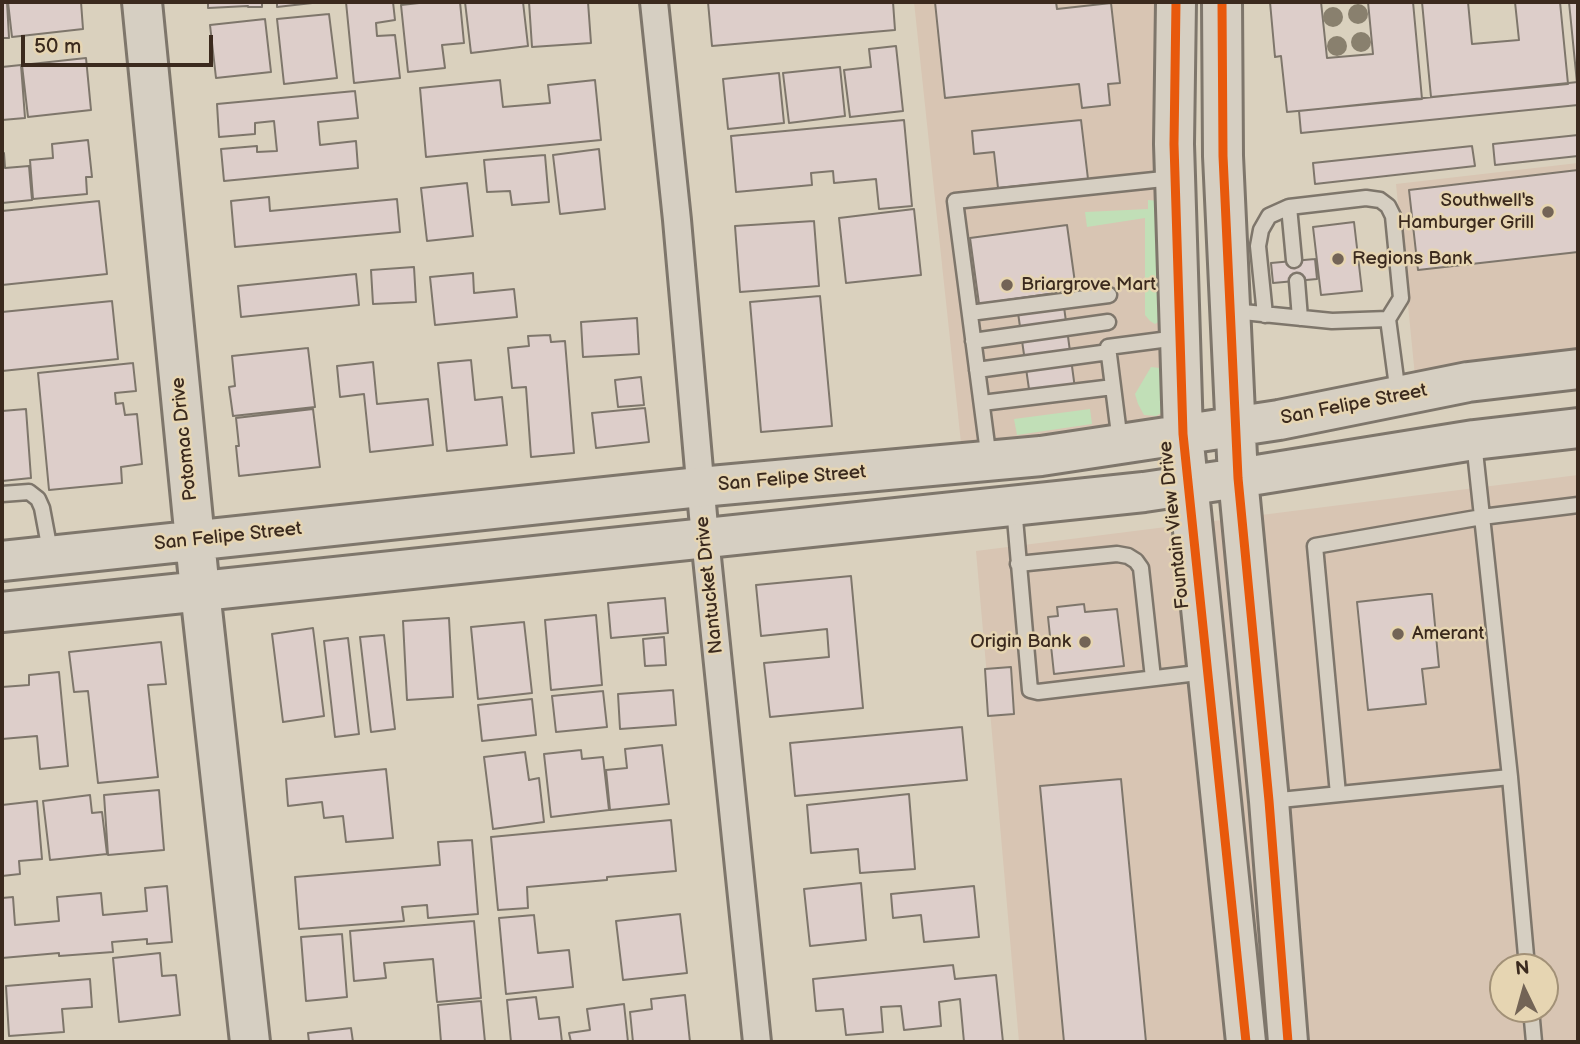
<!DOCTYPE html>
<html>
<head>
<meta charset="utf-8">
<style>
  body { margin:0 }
  #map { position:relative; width:1580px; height:1044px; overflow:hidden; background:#dad1be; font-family:"Balsamiq Sans",sans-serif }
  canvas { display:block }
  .frame { position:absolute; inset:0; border:4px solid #3b2a1e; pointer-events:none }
  .north { position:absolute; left:1489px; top:953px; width:70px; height:70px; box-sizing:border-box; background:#e6d5b2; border:2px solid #a29177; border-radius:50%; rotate:355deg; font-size:19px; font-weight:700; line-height:28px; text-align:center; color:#3b2a1e }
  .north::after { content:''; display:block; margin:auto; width:24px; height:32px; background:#736456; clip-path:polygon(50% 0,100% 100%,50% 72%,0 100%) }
  .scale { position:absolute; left:21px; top:35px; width:192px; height:32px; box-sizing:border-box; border:4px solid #3b2a1e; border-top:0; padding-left:9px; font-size:21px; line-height:24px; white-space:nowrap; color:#3b2a1e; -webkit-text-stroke:5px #e6d5b2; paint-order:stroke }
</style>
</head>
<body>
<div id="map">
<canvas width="1580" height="1044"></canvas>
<div class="frame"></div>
<div class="north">N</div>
<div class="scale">50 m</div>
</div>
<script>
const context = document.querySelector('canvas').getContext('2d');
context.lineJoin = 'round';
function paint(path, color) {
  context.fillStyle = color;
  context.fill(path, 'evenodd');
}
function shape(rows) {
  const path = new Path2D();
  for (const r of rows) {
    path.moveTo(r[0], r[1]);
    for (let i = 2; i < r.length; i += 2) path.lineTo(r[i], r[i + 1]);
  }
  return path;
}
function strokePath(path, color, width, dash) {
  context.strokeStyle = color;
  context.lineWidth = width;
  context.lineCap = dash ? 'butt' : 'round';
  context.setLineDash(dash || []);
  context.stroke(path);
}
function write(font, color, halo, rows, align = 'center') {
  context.font = font + ' "Balsamiq Sans",sans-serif';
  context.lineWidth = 5;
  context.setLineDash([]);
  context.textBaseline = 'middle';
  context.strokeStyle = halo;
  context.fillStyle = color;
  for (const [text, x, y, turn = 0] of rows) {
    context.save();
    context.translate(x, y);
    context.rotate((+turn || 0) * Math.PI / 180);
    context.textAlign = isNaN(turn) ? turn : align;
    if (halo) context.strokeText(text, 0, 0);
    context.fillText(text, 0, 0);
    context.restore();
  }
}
paint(shape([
  [914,2,1157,2,1154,63,1170,418,962,452],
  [1578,163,1578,357,1415,376,1396,184],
  [1578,475,1578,1042,1019,1042,976,551],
  [1503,967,1545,967,1545,1009,1503,1009]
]), '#d8c5b3');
paint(shape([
  [1148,200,1160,201,1160,321,1155,324,1150,321,1145,315,1145,218,1087,227,1085,212,1148,209],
  [1151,367,1168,369,1165,411,1156,416,1144,415,1138,404,1135,394],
  [1090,409,1092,424,1017,435,1014,419]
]), '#c1dfb7');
const building = shape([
  [2,2,7,2,9,38,2,38,2,2],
  [8,2,81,2,83,29,12,37,8,2],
  [208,2,262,2,262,7,248,7,248,6,208,8,208,2],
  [277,2,321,2,277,7,277,2],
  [346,2,393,2,395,20,376,23,377,36,395,35,400,78,354,83,346,2],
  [428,2,460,2,464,43,442,45,445,68,408,72,401,5,428,2],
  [465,2,523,2,528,46,471,53,465,2],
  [529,2,588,2,591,43,532,47,529,2],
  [708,2,893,2,895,30,712,46,708,2],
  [935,2,1056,2,1057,9,1111,3,1120,83,1108,84,1110,105,1082,108,1079,84,945,98,935,2],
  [1270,2,1326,2,1321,2,1327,58,1373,54,1368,2,1413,2,1422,99,1287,112,1281,56,1275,57,1270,2],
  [1422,2,1468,2,1472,44,1519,40,1515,2,1560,2,1568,84,1431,97,1422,2],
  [1569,2,1578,2,1578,82,1577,83,1569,2],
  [329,14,337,78,284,84,277,19,329,14],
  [265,19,271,72,216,78,210,25,265,19],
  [896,46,903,111,850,117,844,70,871,67,869,49,896,46],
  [86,58,91,110,28,117,22,65,86,58],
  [21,65,25,118,2,120,2,67,21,65],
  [840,67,845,116,789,123,783,73,840,67],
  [779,73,784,123,728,129,723,79,779,73],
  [500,80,503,107,550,103,548,85,595,80,601,140,426,157,420,88,500,80],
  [1578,82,1578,105,1301,133,1299,111,1578,82],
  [355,91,358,118,318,122,320,145,356,141,358,168,224,181,221,149,257,146,257,152,277,151,274,121,255,123,255,134,219,137,217,104,355,91],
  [904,120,912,206,879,209,876,179,834,183,833,171,811,173,812,185,736,192,731,136,904,120],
  [1081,120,1088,179,998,188,994,152,974,154,972,131,1081,120],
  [1578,135,1578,156,1495,165,1493,144,1578,135],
  [88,140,92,177,86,177,87,194,33,199,30,160,53,158,52,144,88,140],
  [1472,146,1475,166,1315,184,1313,163,1472,146],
  [599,149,605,209,560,214,553,155,599,149],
  [2,153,4,153,5,168,29,166,32,200,2,203,2,153],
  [545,155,549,202,512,205,510,191,487,192,484,160,545,155],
  [1578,170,1578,252,1418,270,1409,190,1578,170],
  [467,183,473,236,427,241,421,188,467,183],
  [269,197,270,211,397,199,400,232,235,247,231,201,269,197],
  [99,201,107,274,2,285,2,211,99,201],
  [914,209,921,275,846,283,839,218,914,209],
  [814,221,819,286,740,292,735,226,814,221],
  [1354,222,1362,291,1321,295,1313,227,1354,222],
  [1067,225,1076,290,979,304,970,238,1067,225],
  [1315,259,1317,279,1273,283,1271,263,1315,259],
  [414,267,416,302,373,304,371,270,414,267],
  [473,273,474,293,514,289,517,317,435,325,430,277,473,273],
  [356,274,359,305,241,317,238,286,356,274],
  [1062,292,1076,396,1031,403,1016,299,1062,292],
  [820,296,832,426,761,432,750,302,820,296],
  [112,301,118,359,2,371,2,312,112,301],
  [637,318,639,354,583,357,581,322,637,318],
  [550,335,551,342,565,341,574,453,531,457,526,387,512,388,508,348,529,346,528,336,550,335],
  [308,348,315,407,233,416,229,387,235,386,232,356,308,348],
  [471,360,475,400,502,397,507,445,447,451,438,363,471,360],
  [373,362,377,404,428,399,433,445,370,452,364,394,340,397,337,366,373,362],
  [133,363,136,391,115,393,116,404,123,403,125,415,137,414,142,464,121,467,122,483,49,490,38,373,133,363],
  [641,377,644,405,618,407,615,380,641,377],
  [645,408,649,442,596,448,592,413,645,408],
  [26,409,31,478,2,481,2,411,26,409],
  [313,409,320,467,239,476,236,446,239,446,236,418,313,409],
  [851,576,863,708,770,717,764,663,829,657,827,629,761,636,756,585,851,576],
  [1428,594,1432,594,1439,667,1422,669,1426,704,1368,710,1357,602,1428,594],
  [665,598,668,633,611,638,608,603,665,598],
  [1084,604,1085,612,1117,609,1124,666,1054,674,1048,617,1058,616,1057,607,1084,604],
  [596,615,602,685,551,690,545,620,596,615],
  [449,618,453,697,407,700,403,621,449,618],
  [524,622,532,693,478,699,471,627,524,622],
  [313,628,324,716,283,722,272,634,313,628],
  [384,635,395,729,371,732,360,637,384,635],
  [664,637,666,665,645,666,643,639,664,637],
  [348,638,359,734,335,737,324,641,348,638],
  [161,642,166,684,148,685,158,777,98,783,88,691,74,692,69,652,161,642],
  [1011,667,1014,714,988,716,985,669,1011,667],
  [59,672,68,766,40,769,37,736,2,739,2,687,29,685,29,675,59,672],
  [673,690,676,725,620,729,618,694,673,690],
  [603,691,607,727,556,732,552,696,603,691],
  [532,699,536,735,482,741,478,705,532,699],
  [962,727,967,780,795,796,790,743,962,727],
  [662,745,669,804,610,810,606,770,627,768,625,749,662,745],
  [581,750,582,759,603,757,609,810,551,817,544,754,581,750],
  [525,752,529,780,539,778,544,822,493,829,484,757,525,752],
  [386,769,393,838,346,842,343,816,324,818,322,802,288,806,286,779,386,769],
  [1121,779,1146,1042,1064,1042,1040,786,1121,779],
  [159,790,164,850,108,855,104,795,159,790],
  [909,794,915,869,860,873,858,849,811,853,807,805,909,794],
  [90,795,92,813,102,812,107,854,50,860,43,801,90,795],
  [37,801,42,859,19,861,20,874,2,876,2,805,37,801],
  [671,820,676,871,607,877,607,880,527,887,528,908,498,910,491,837,671,820],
  [472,840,478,914,428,918,427,905,402,907,404,921,299,929,295,877,440,865,438,842,472,840],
  [861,883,866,940,810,946,804,889,861,883],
  [167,886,172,942,147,944,147,939,112,942,113,952,59,956,59,953,2,958,2,898,13,897,15,925,59,921,57,897,101,893,103,915,147,911,145,888,167,886],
  [974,886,979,937,924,942,921,915,893,918,891,894,974,886],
  [680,914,687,973,623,980,616,921,680,914],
  [534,915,538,953,569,950,573,987,506,994,499,918,534,915],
  [474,921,481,998,437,1002,433,959,384,963,386,978,354,981,350,931,474,921],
  [342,934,347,997,306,1001,301,937,342,934],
  [160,953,162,976,176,975,180,1015,119,1022,113,958,160,953],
  [953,965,955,979,996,975,1003,1042,964,1042,960,999,939,1002,941,1026,904,1030,901,1006,881,1007,883,1032,846,1035,843,1009,816,1011,813,979,953,965],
  [90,979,92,1007,62,1009,64,1032,9,1036,6,986,90,979],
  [685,995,690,1042,633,1042,630,1012,652,1009,651,999,685,995],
  [536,997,539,1019,559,1017,562,1042,511,1042,507,1000,536,997],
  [481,1001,485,1042,441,1042,438,1005,481,1001],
  [624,1004,628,1042,571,1042,569,1033,590,1030,587,1009,624,1004],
  [351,1028,353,1042,309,1042,308,1033,351,1028]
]);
paint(building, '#ddceca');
strokePath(building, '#7e766b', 2);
const lane = shape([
  [1294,260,1289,207,1366,198,1380,200,1388,206,1393,216,1401,298,1388,319],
  [1297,281,1300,318],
  [1233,311,1332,321,1388,319,1398,394],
  [970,313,1109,295],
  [1265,315,1258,246,1261,230,1269,216,1289,207],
  [973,341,1108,322],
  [977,370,1109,352],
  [982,403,1113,387],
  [1120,442,1108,347,1177,338],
  [989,460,955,201,1173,178],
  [2,494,29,492,38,499,42,508,51,556],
  [1014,507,1030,690,1038,692,1206,672],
  [1018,564,1117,554,1128,556,1136,561,1141,568,1153,678],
  [1510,777,1527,967],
  [1338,794,1315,546,1482,517,1578,505],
  [1270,801,1510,777,1474,442],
  [1531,1009,1534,1042]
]);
const street = shape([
  [654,2,677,220,705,538,757,1042]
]);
const secondary = shape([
  [142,2,200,591,250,1042],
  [1176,2,1174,144,1183,434,1246,1042],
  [1222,2,1223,156,1238,478,1269,801,1288,1042],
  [2,561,700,487,1041,456,1279,420,1468,382,1578,369],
  [2,612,1144,492,1238,478,1474,440,1578,428]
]);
strokePath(lane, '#7e766b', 19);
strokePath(street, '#7e766b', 32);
strokePath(secondary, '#7e766b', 44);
strokePath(lane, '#d6cfc2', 14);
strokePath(street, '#d6cfc2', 26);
strokePath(secondary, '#d6cfc2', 38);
strokePath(shape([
  [1176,2,1174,144,1183,434,1246,1042],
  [1222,2,1223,156,1238,478,1269,801,1288,1042]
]), '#e8590c', 9);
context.fillStyle = '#89806e';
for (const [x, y] of [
  [1358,14],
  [1333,17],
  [1361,42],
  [1337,46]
]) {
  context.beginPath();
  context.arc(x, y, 10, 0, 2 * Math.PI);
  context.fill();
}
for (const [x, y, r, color] of [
  [1548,212,7,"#736456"],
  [1338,259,7,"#736456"],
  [1007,285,7,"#736456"],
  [1398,634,7,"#736456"],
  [1085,642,7,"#736456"]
]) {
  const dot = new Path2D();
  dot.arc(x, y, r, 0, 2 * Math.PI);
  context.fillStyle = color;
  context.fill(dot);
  strokePath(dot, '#e6d5b2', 2.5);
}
write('19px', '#3b2a1e', '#e6d5b2', [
  ["Southwell's",1534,201,"right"],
  ["Hamburger Grill",1534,223,"right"],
  ["Regions Bank",1352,259],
  ["Briargrove Mart",1021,285],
  ["Amerant",1412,634],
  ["Origin Bank",1071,642,"right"]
], 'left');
write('19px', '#3b2a1e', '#e6d5b2', [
  ["San Felipe Street",1354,405,-11],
  ["Potomac Drive",185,439,-96],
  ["San Felipe Street",792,479,-5],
  ["Fountain View Drive",1175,525,-96],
  ["San Felipe Street",228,537,-6],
  ["Nantucket Drive",710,585,-96]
]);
</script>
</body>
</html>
